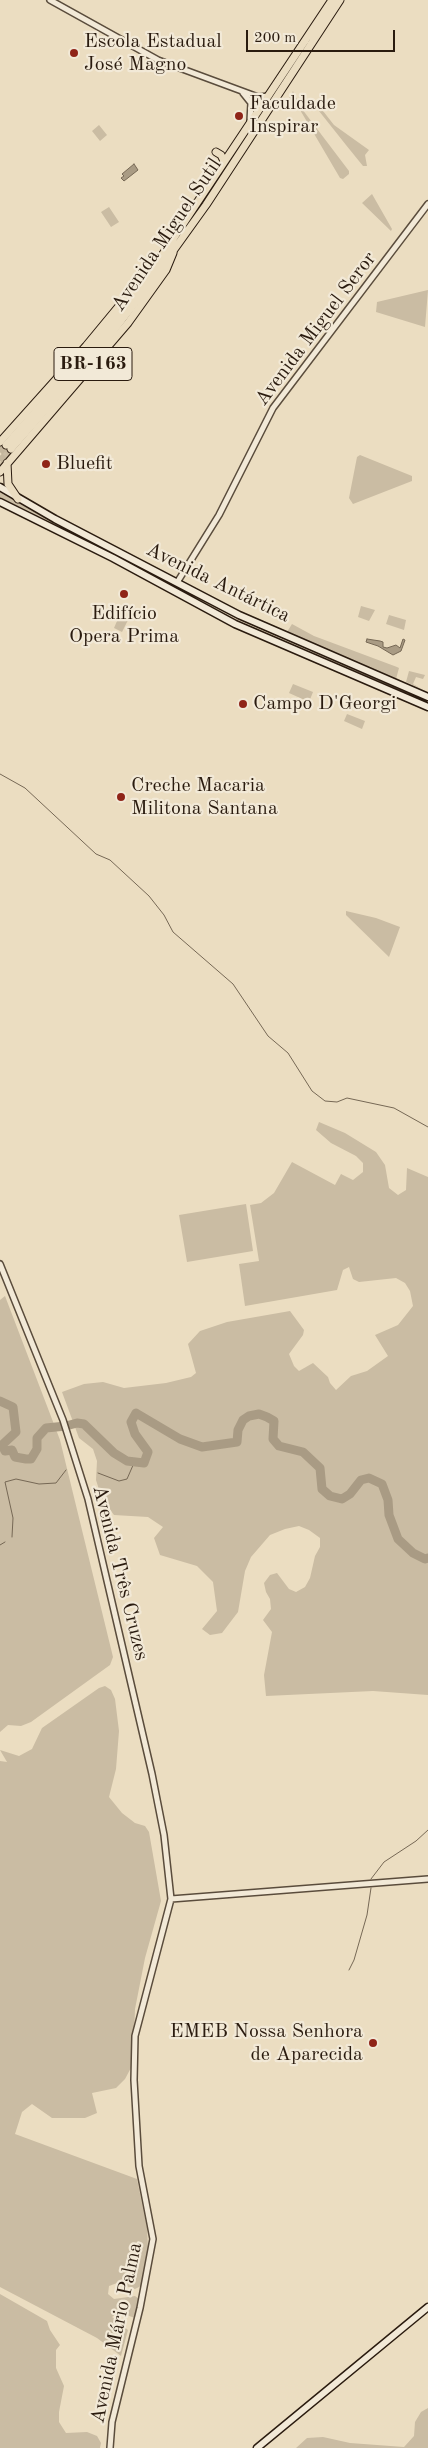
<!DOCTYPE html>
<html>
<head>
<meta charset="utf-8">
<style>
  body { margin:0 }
  #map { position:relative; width:428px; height:2448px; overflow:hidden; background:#ebddc1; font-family:"Old Standard TT",serif }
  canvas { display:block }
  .scale { position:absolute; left:246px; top:30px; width:149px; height:22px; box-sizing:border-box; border:2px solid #2a1b0f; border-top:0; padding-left:6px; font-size:15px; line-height:18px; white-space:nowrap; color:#2a1b0f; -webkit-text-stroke:4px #f2e9d7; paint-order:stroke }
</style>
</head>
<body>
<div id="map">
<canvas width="428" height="2448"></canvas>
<div class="scale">200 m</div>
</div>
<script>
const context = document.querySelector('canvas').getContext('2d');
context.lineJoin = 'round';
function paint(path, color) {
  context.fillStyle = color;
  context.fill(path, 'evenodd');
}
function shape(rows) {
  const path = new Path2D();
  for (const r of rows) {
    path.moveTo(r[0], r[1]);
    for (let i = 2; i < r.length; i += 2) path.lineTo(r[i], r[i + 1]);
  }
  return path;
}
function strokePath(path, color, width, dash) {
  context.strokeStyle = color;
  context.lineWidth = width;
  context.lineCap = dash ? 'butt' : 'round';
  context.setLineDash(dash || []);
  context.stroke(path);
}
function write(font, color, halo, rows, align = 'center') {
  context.font = font + ' "Old Standard TT",serif';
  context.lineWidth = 4.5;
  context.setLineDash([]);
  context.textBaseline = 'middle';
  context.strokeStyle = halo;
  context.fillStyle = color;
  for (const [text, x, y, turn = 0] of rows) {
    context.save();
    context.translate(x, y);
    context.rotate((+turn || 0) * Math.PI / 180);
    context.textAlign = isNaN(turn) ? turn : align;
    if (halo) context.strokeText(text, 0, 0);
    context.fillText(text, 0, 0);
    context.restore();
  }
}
paint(shape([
  [293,91,302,109,349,171,349,174,343,179,340,178,296,103,289,98],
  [316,102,334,125,369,150,365,155,367,166,363,166,346,145,319,111],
  [99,125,107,135,100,141,92,131],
  [372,194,392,229,391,231,362,203],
  [109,207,119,222,111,227,101,212],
  [428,290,425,327,376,312,377,302],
  [7,436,5,448,10,451,17,448,0,471,0,463,4,457,0,452,0,443],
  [360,455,412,476,412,481,353,504,349,498,357,457],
  [0,489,110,550,108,552,29,511,0,498],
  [361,606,375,610,369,621,358,617],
  [120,614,129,618,122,632,114,628],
  [389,615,406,620,404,630,386,624],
  [292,624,314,636,397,667,399,668,396,679,310,644,287,632],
  [409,671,425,675,423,679,416,677,413,684,420,688,406,682],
  [293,684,313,692,309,702,289,693],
  [347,714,365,721,362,729,344,721],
  [346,911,376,918,400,927,389,957,346,915],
  [319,1122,345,1133,376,1152,385,1165,389,1188,398,1195,406,1190,407,1168,428,1177,428,1695,373,1691,266,1696,264,1675,272,1632,263,1620,271,1609,270,1599,266,1592,264,1583,270,1575,277,1573,289,1589,296,1592,305,1587,310,1578,315,1556,320,1547,320,1538,309,1530,299,1526,285,1529,270,1535,251,1557,245,1571,238,1612,222,1633,210,1635,202,1629,217,1611,213,1582,197,1566,160,1555,154,1538,163,1527,148,1517,114,1515,102,1499,96,1480,97,1461,93,1449,79,1438,62,1392,84,1384,103,1382,124,1388,166,1383,191,1377,196,1373,188,1344,200,1331,227,1322,290,1311,304,1330,303,1335,289,1354,294,1366,299,1371,313,1363,328,1377,330,1383,336,1390,351,1376,367,1371,388,1356,375,1335,398,1325,413,1306,410,1291,405,1283,396,1278,359,1282,353,1279,349,1267,343,1270,337,1290,245,1306,239,1264,259,1261,250,1205,261,1203,274,1193,292,1162,335,1185,341,1174,353,1180,363,1172,363,1163,356,1156,331,1143,316,1130],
  [246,1204,253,1251,187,1262,179,1215],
  [5,1296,60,1440,113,1657,110,1665,31,1722,21,1726,8,1725,0,1732,0,1300],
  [105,1686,111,1690,115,1699,119,1731,116,1769,109,1797,122,1813,135,1823,145,1826,149,1832,161,1901,145,1958,135,2009,133,2064,125,2079,116,2088,92,2093,97,2113,85,2118,52,2118,32,2104,22,2112,15,2134,137,2179,147,2228,148,2248,141,2286,135,2289,117,2283,109,2286,108,2294,114,2299,135,2296,139,2299,135,2318,118,2312,112,2317,128,2330,121,2356,97,2338,0,2287,0,1761,7,1762,0,1750,19,1756,32,1749,42,1728,99,1688],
  [0,2294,47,2321,50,2330,60,2345,56,2350,56,2368,64,2386,59,2412,59,2422,66,2433,87,2432,97,2436,101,2443,100,2448,0,2448],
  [428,2408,428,2448,296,2448,307,2438,323,2437,350,2443,404,2447,414,2436,415,2422,421,2412]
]), '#cabca3');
const water = shape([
  [134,164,138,170,124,181,121,178,124,176,122,174,134,164],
  [367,639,380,641,383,642,383,647,387,648,396,645,400,648,403,639,405,640,401,651,393,655,378,646,366,642,367,639]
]);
paint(water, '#a99b84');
strokePath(water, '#766855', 1);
strokePath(shape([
  [0,774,25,788,96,854,110,860,149,896,164,915,173,932,233,984,268,1036,288,1053,312,1091,325,1101,337,1102,347,1098,394,1108,428,1127],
  [98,1473,119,1481,127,1479,134,1463],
  [12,1537,13,1518,5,1482,16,1479,39,1484,56,1483,66,1470],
  [0,1545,5,1542],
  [371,1879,384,1862,416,1841,428,1830],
  [349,1970,354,1960,367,1915,371,1888]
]), '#766855', 1);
strokePath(shape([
  [0,1401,13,1407,16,1432,2,1445,5,1451,12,1450,15,1457,26,1459,31,1459,37,1449,37,1438,46,1428,66,1426,77,1423,84,1424,114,1453,127,1461,144,1463,148,1452,135,1434,131,1422,136,1413,180,1439,202,1447,237,1442,238,1430,243,1420,249,1416,259,1414,267,1417,274,1421,273,1439,279,1446,303,1452,320,1468,322,1489,330,1496,342,1499,350,1494,361,1480,369,1478,382,1484,388,1500,389,1515,398,1539,413,1553,425,1559,428,1558]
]), '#a99b84', 9);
strokePath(shape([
  [0,452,6,445],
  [0,461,11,449]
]), '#c4b69d', 7, [7, 3.5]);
const tertiary = shape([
  [50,0,158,60,258,97,269,96],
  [243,93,251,103,250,121],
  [178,581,219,515,273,408,428,204],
  [0,1264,63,1420,88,1499,152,1774,164,1835,171,1899,135,2036,134,2080,139,2166,153,2239,140,2308,112,2422,110,2448],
  [171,1899,428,1879]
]);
const secondary = shape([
  [0,487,55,519,239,615,428,697],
  [0,502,113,558,235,624,428,707],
  [257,2448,428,2307]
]);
const primary = shape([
  [0,442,86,346,148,271],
  [7,463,8,484,18,499],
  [0,472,128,323,166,270,173,253]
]);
const trunk = shape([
  [216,152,221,155,224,161],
  [6,445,94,345,151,272,332,0],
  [11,449,99,349,145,290,206,205,340,0]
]);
strokePath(tertiary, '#5a4c3c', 8);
strokePath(secondary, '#2a1b0f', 9);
strokePath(primary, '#2a1b0f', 9);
strokePath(trunk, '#2a1b0f', 9);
strokePath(tertiary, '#f2e9d7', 5);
strokePath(secondary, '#f2e9d7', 6);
strokePath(primary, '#ebddc1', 7);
strokePath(trunk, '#ebddc1', 7);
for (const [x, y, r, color] of [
  [74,53,5,"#8f2418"],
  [239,116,5,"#8f2418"],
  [46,464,5,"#8f2418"],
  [124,594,5,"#8f2418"],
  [243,704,5,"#8f2418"],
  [121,797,5,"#8f2418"],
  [373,2043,5,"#8f2418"]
]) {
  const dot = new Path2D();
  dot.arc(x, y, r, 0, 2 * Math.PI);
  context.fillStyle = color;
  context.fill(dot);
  strokePath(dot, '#f2e9d7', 2);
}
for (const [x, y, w] of [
  [93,364,78]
]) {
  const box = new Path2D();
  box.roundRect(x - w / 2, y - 16.5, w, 33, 4);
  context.fillStyle = '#f2e9d7';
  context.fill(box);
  strokePath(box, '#2a1b0f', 1);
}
write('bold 19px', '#2a1b0f', null, [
  ["BR-163",93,364]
]);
write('20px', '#2a1b0f', '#f2e9d7', [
  ["Escola Estadual",84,42],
  ["José Magno",84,65],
  ["Faculdade",249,104],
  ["Inspirar",249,127],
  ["Bluefit",56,464],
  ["Edifício",124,614,"center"],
  ["Opera Prima",124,637,"center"],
  ["Campo D'Georgi",253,704],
  ["Creche Macaria",131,786],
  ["Militona Santana",131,809],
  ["EMEB Nossa Senhora",363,2032,"right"],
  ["de Aparecida",363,2055,"right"]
], 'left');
write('20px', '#2a1b0f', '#f2e9d7', [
  ["Avenida Miguel Sutil",167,235,-56],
  ["Avenida Miguel Seror",316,329,-53],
  ["Avenida Antártica",218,583,26],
  ["Avenida Três Cruzes",120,1573,76],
  ["Avenida Mário Palma",117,2333,-78]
]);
</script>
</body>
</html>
